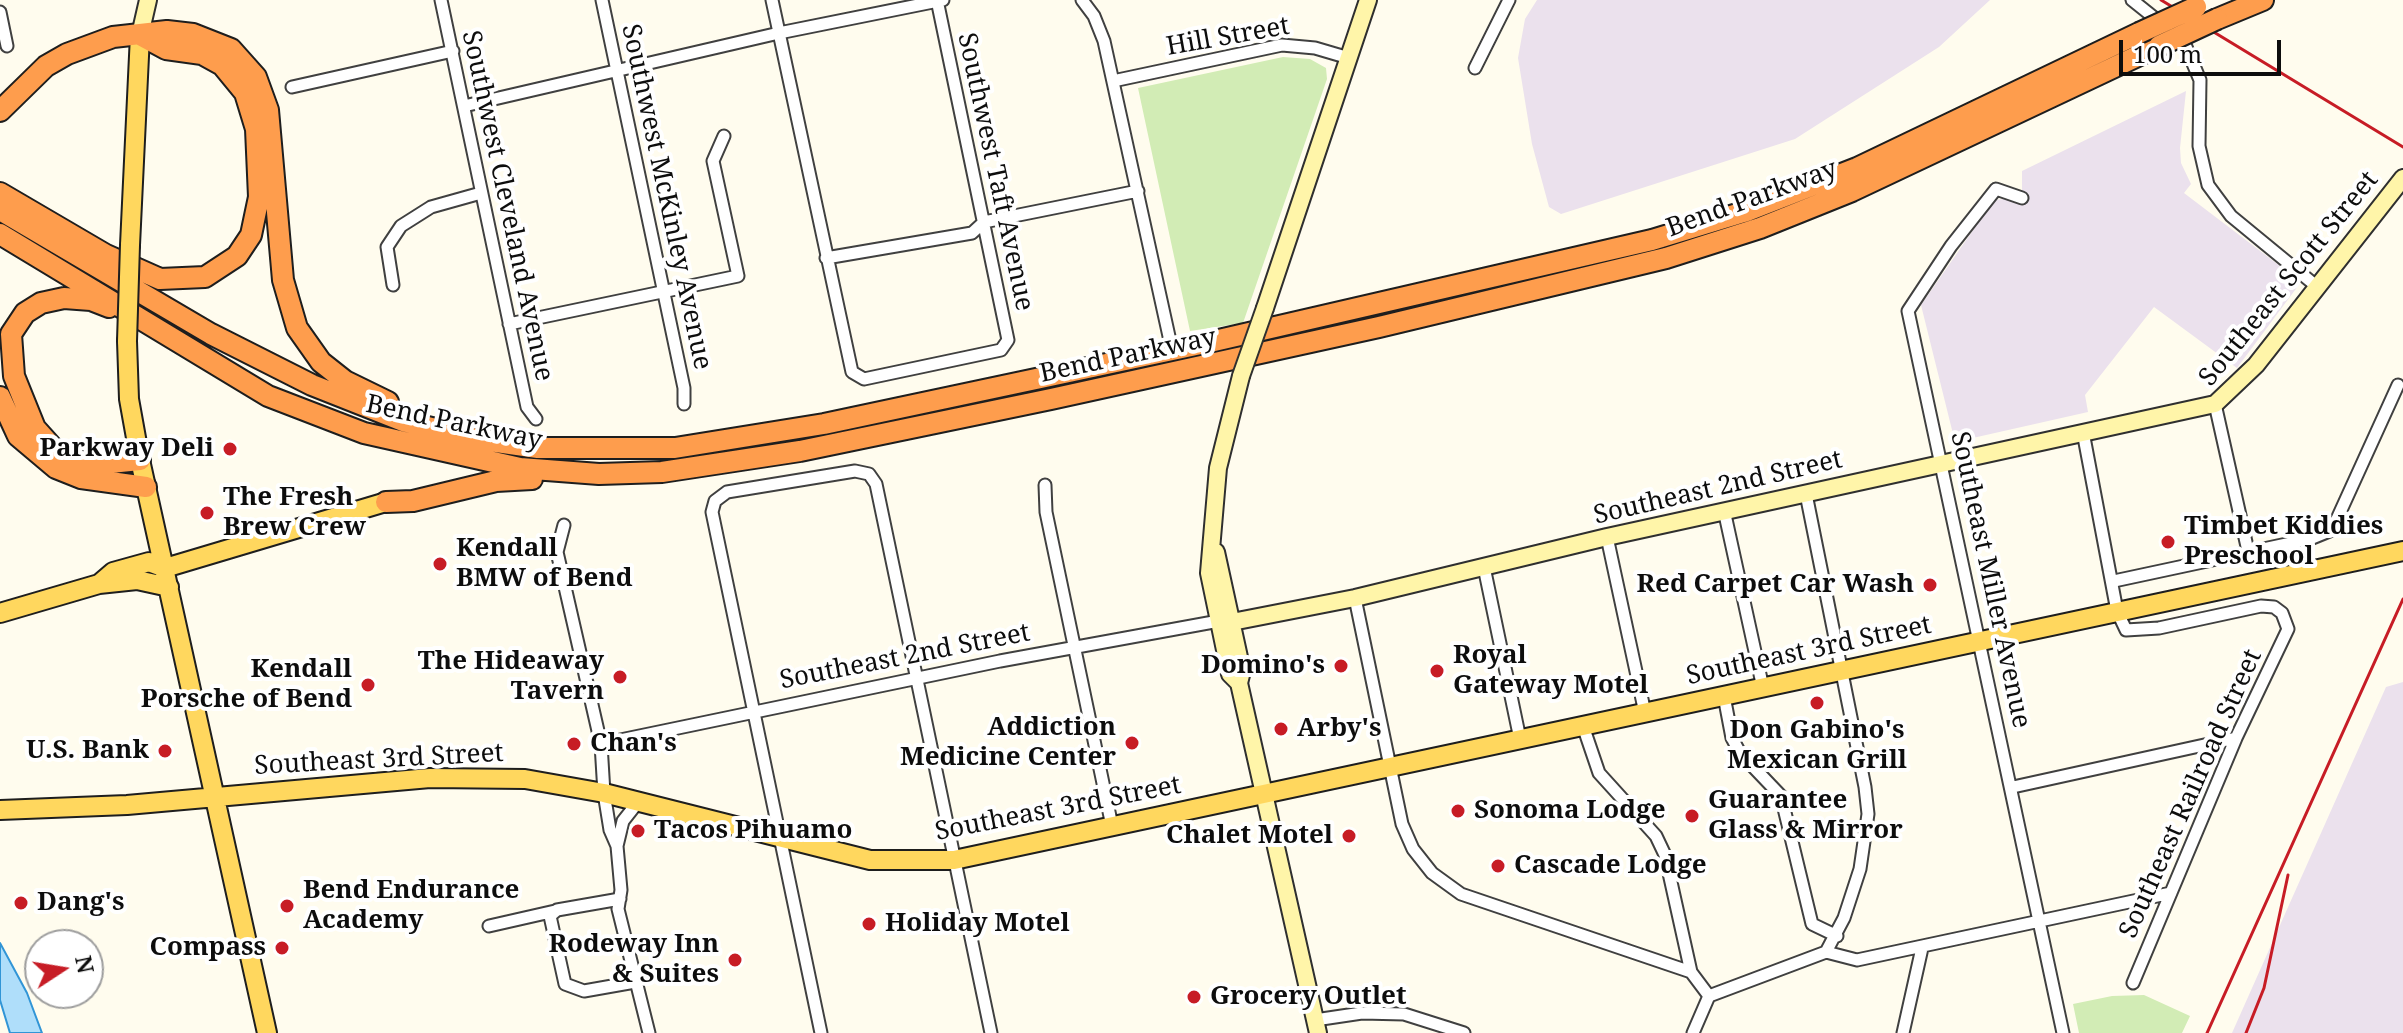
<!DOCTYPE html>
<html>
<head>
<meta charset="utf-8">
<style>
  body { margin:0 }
  #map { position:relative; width:2403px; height:1033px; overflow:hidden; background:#fffcee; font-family:"Noto Serif",serif }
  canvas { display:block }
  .north { position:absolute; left:24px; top:929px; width:80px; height:80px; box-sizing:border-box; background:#fff; border:2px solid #9e9e9e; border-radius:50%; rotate:78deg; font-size:22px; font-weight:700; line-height:32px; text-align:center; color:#0d0d0d }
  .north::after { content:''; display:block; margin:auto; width:28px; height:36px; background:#c71c25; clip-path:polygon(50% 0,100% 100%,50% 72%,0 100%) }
  .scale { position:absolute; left:2119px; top:40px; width:162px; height:36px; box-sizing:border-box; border:4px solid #0d0d0d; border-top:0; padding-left:10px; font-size:24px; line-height:28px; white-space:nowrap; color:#0d0d0d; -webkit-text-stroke:6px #fff; paint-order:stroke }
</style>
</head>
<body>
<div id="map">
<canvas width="2403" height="1033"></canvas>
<div class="north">N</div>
<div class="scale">100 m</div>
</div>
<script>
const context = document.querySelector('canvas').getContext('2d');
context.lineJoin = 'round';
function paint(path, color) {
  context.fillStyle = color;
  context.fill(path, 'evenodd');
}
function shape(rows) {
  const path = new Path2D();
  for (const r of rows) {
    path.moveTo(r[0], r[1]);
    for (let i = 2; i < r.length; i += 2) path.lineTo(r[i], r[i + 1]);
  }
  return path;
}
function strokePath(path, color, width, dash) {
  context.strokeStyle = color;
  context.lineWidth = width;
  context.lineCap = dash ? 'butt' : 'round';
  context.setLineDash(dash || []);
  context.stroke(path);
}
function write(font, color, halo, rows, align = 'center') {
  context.font = font + ' "Noto Serif",serif';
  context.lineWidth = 8;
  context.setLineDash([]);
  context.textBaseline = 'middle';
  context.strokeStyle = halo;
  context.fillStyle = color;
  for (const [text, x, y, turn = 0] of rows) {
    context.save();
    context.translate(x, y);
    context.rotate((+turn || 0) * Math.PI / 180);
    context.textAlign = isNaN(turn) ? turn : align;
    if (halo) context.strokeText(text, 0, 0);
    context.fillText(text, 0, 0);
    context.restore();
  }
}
paint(shape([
  [1537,0,1990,0,1939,47,1795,139,1561,214,1549,207,1532,144,1518,58,1525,19],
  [2186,91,2180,148,2181,163,2191,184,2184,193,2301,282,2237,368,2154,307,2085,395,2088,412,1955,442,1921,305,1994,200,2022,197,2022,171],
  [2403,682,2403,1033,2232,1033,2386,687]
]), '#ebe1ed');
paint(shape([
  [1283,57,1310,59,1326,68,1327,79,1243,323,1190,331,1138,88],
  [2144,995,2190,1016,2182,1033,2079,1033,2073,1004,2112,996]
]), '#d2ecb5');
const water = shape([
  [0,943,27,993,42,1033,10,1033,0,1000,0,943]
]);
paint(water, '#afdefa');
strokePath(water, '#3195d6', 2);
const street = shape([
  [441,0,527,407,536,419],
  [602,0,684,388,684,404],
  [772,0,852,372,864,379,1001,350,1008,340,937,0],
  [1082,0,1094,16,1104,41,1172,350],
  [2132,0,2162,24],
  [0,12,7,46],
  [2175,36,2186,47,2200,80,2199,146,2208,185,2231,216,2315,285],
  [1475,68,1509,0],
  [1113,81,1282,45,1315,48,1349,58],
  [292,87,453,51],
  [464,106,779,33,943,0],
  [2022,198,1996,189,1951,246,1908,311,2063,1033],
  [826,258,972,233,984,222,1138,191],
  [393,285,387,247,401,226,431,207,481,193],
  [509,324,738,276,713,161,724,136],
  [2215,404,2248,551],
  [2083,432,2117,611,2126,630,2159,628,2261,606,2274,607,2282,613,2288,629,2236,738,2133,983],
  [1045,485,1046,512,1112,826],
  [1724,510,1763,688],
  [564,525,557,552,601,744,604,793,610,830,617,846],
  [1607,537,1645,713],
  [1484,567,1520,739],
  [2114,581,2310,539,2332,530,2398,385],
  [1355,598,1402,824,1413,849,1432,873,1461,894,1691,972,1709,996],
  [1724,696,1732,738,1740,753,1781,796,1812,924,1837,936],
  [1583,726,1599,773,1656,836,1665,855,1691,972],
  [601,744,1000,661,1219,621],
  [2013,787,2236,738],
  [638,802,623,821,617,846,621,890,618,909,649,1033],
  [620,899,557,910,550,916,565,984,584,991,635,982],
  [489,926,555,911],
  [1826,952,1857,960,2171,893],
  [1315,1020,1362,1013,1404,1014,1464,1033],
  [821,1033,712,512,715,501,727,492,855,471,869,474,876,484,991,1033],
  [1693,1033,1709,996,1826,952,1844,918,1860,869,1868,814,1865,787,1806,494],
  [1903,1033,1922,948]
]);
const secondary = shape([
  [140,35,148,0],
  [1265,308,1368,0],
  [1241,376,1218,468,1209,573,1230,674,1239,683,1318,1033],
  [1216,552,1242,671,1239,683],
  [1232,622,1355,598,1607,537,2215,404,2256,365,2403,178]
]);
const primary = shape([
  [130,245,140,35],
  [127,341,129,399,140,460,267,1033],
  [165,568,386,502],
  [99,584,113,572,149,562,165,568],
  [0,613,99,584,137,580,169,587],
  [0,810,127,805,430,778,525,779,604,793,870,860,954,860,2403,551]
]);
const highway = shape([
  [2217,19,2263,0],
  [0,111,46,66,67,54,113,37,167,31,193,34,231,49,256,77,268,110,283,280,297,328,321,362,345,381,388,402],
  [0,193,106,255,160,279,205,277,237,256,251,235,259,197,256,129,245,93,222,65,202,54,166,49,140,35],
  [0,210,211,334,312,385,403,421,476,439,538,448,675,448,824,424,1210,342,1652,240,1747,211,1857,168,2139,33],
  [0,234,268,396,364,433,520,468,599,474,662,472,800,451,1051,399,1379,327,1666,258,1760,228,1852,191,2159,46],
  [109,307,91,300,64,298,41,303,25,313,11,334,14,376,35,428,53,448,72,461,100,464,140,460],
  [0,397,18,436,56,468,81,478,146,487],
  [386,502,413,501,496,481,532,479]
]);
strokePath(street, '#404040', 15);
strokePath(secondary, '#2f2f2f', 20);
strokePath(primary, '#1e1e1e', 22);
strokePath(highway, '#1e1e1e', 24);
strokePath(street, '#fff', 11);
strokePath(secondary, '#fff5a9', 16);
strokePath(primary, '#ffd75e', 18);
strokePath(highway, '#fe9d4d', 20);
strokePath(shape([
  [2161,0,2403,147],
  [2207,1033,2403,599],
  [2246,1033,2264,988,2288,875]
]), '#c71c25', 3);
const secondaryBridge = shape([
  [1241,376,1265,308]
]);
const primaryBridge = shape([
  [127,341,130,245]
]);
const highwayBridge = shape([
  [2139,33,2196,7],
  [2159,46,2217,19]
]);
strokePath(secondaryBridge, '#2f2f2f', 20, []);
strokePath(primaryBridge, '#1e1e1e', 22, []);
strokePath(highwayBridge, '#1e1e1e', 24, []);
strokePath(secondaryBridge, '#fff5a9', 16);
strokePath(primaryBridge, '#ffd75e', 18);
strokePath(highwayBridge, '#fe9d4d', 20);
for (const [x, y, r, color] of [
  [230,449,8,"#c71c25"],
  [207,513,8,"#c71c25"],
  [2168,542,8,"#c71c25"],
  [440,564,8,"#c71c25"],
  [1930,585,8,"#c71c25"],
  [1341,666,8,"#c71c25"],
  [1437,671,8,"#c71c25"],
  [620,677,8,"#c71c25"],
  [368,685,8,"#c71c25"],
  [1817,703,8,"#c71c25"],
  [1281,729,8,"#c71c25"],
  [1132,743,8,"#c71c25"],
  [574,744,8,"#c71c25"],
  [165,751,8,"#c71c25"],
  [1458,811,8,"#c71c25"],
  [1692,816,8,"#c71c25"],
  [638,831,8,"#c71c25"],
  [1349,836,8,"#c71c25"],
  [1498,866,8,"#c71c25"],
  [21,903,8,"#c71c25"],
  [287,906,8,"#c71c25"],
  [869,924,8,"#c71c25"],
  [282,948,8,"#c71c25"],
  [735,960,8,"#c71c25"],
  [1194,997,8,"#c71c25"]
]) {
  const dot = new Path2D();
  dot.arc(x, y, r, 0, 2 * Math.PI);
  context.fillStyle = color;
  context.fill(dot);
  strokePath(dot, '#fff', 3);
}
write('26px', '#0d0d0d', '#fff', [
  ["Hill Street",1228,37,-10],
  ["Southwest Taft Avenue",995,172,78],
  ["Southwest McKinley Avenue",666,197,78],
  ["Bend Parkway",1752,199,-20],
  ["Southwest Cleveland Avenue",507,206,78],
  ["Southeast Scott Street",2289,279,-51],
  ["Bend Parkway",1128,356,-12],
  ["Bend Parkway",454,423,12],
  ["Southeast 2nd Street",1718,488,-13],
  ["Southeast Miller Avenue",1990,580,78],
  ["Southeast 3rd Street",1809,651,-12],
  ["Southeast 2nd Street",905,657,-11],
  ["Southeast 3rd Street",379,760,-3],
  ["Southeast Railroad Street",2191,794,-66],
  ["Southeast 3rd Street",1058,809,-11]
]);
write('bold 26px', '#0d0d0d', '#fff', [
  ["Parkway Deli",214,449,"right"],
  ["The Fresh",223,498],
  ["Brew Crew",223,528],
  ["Timbet Kiddies",2184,527],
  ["Preschool",2184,557],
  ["Kendall",456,549],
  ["BMW of Bend",456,579],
  ["Red Carpet Car Wash",1914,585,"right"],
  ["Royal",1453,656],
  ["Gateway Motel",1453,686],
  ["The Hideaway",604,662,"right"],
  ["Tavern",604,692,"right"],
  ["Domino's",1325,666,"right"],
  ["Kendall",352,670,"right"],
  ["Porsche of Bend",352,700,"right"],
  ["Addiction",1116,728,"right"],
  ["Medicine Center",1116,758,"right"],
  ["Arby's",1297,729],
  ["Don Gabino's",1817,731,"center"],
  ["Mexican Grill",1817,761,"center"],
  ["Chan's",590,744],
  ["U.S. Bank",149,751,"right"],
  ["Guarantee",1708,801],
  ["Glass & Mirror",1708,831],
  ["Sonoma Lodge",1474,811],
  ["Tacos Pihuamo",654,831],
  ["Chalet Motel",1333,836,"right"],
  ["Cascade Lodge",1514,866],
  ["Bend Endurance",303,891],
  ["Academy",303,921],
  ["Dang's",37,903],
  ["Holiday Motel",885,924],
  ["Rodeway Inn",719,945,"right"],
  ["& Suites",719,975,"right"],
  ["Compass",266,948,"right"],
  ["Grocery Outlet",1210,997]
], 'left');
</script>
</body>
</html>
